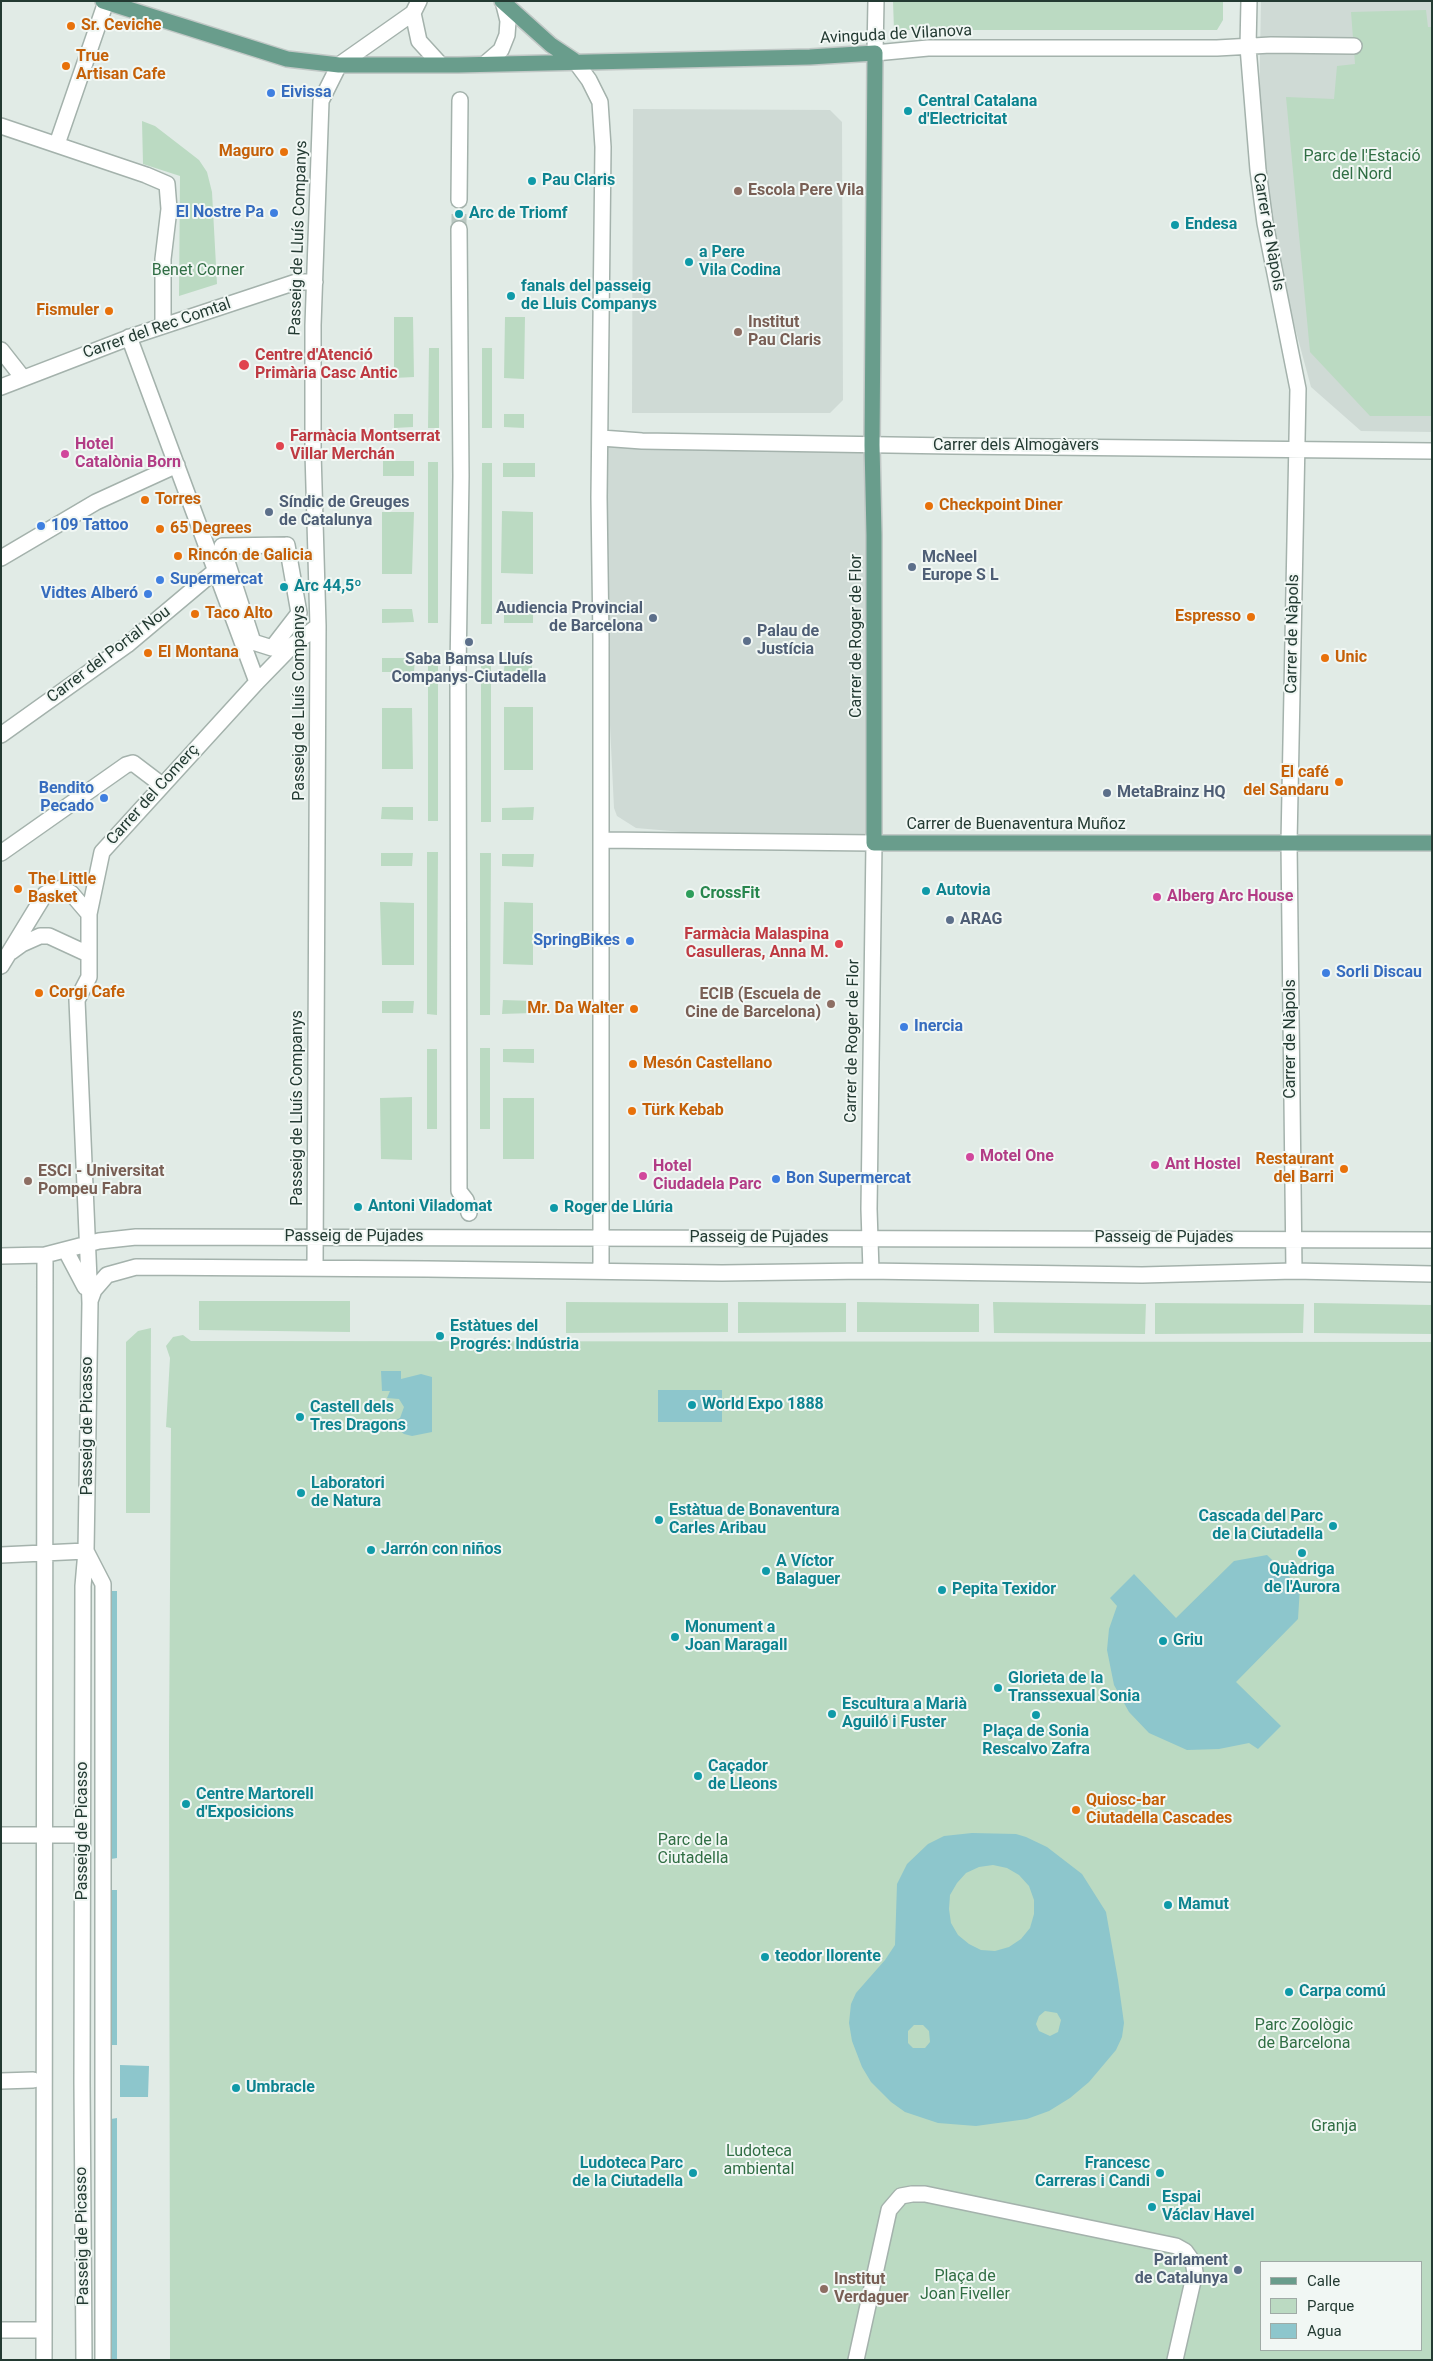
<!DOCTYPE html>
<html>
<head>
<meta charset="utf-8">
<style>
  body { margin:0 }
  #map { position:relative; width:1433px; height:2361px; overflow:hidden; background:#e1ebe6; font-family:Roboto,sans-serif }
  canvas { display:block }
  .frame { position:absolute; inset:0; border:2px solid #233a32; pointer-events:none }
  .legend { position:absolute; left:1260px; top:2261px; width:162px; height:90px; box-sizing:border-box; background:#f1f7f4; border:1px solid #9faba6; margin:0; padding:6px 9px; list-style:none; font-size:15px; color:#233a32 }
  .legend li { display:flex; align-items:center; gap:10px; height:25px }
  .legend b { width:25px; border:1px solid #9faba6 }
</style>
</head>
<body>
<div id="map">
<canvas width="1433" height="2361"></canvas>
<div class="frame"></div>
<ul class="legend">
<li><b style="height:6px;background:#699d8c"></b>Calle</li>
<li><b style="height:14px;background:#bbdac2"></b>Parque</li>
<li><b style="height:14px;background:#8dc6cc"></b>Agua</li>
</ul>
</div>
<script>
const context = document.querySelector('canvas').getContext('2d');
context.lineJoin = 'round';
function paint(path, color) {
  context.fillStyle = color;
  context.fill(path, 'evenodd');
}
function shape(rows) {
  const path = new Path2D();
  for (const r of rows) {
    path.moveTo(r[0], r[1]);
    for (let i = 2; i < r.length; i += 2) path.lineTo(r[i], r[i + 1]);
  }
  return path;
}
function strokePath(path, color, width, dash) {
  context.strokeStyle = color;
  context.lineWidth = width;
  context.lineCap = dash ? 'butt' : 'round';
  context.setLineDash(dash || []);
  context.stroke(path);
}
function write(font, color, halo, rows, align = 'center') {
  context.font = font + ' Roboto,sans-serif';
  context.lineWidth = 4;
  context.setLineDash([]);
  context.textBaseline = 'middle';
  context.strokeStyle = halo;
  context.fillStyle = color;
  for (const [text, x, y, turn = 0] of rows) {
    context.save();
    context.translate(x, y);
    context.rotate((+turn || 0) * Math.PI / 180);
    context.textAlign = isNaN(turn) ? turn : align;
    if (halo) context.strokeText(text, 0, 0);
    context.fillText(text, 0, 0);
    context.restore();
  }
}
paint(shape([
  [1261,1,1432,1,1432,432,1361,431,1311,387,1287,298,1274,237,1266,179,1259,111],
  [633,109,830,110,842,122,843,400,830,413,632,413],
  [601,438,872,445,874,843,798,842,636,828,617,816,614,808,599,497]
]), '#cfdad5');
paint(shape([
  [893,1,1223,1,1223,20,1217,30,894,30],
  [1426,10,1428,27,1432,27,1432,416,1370,416,1310,352,1286,97,1334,99,1337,66,1355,64,1351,12],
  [142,121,155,126,190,153,199,160,207,172,212,192,217,284,179,296,180,176,143,164],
  [394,317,413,317,414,377,394,378],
  [505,317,525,317,524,379,504,378],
  [429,348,439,348,439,428,428,428],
  [482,348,492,348,492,428,482,428],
  [394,414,413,414,413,427,394,428],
  [504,414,524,414,524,428,504,427],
  [383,461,414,461,414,476,383,476],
  [428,462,438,462,438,623,428,623],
  [482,463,492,463,492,624,481,624],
  [503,463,535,463,535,477,503,477],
  [502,511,533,512,533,574,501,573],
  [382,512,414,512,412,574,382,574],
  [382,609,412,609,414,622,382,623],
  [504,610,533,610,533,623,504,623],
  [481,657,491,657,491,822,481,822],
  [382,658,415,658,414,672,382,672],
  [428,658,438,658,438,821,428,821],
  [505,659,532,659,532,672,504,671],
  [504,707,533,707,533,770,504,770],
  [382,708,412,708,413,769,382,769],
  [382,807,413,807,413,820,381,819],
  [534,807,533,820,502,820,502,808],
  [427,852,438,852,437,1015,427,1014],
  [381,853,413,853,412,866,381,866],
  [480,853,491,853,490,1015,480,1015],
  [502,854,534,854,533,867,502,866],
  [380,902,414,903,414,965,382,965],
  [504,902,533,903,533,965,503,964],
  [503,1000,533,1001,532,1013,502,1014],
  [382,1001,414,1001,413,1013,382,1013],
  [480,1048,490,1048,490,1129,480,1129],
  [427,1049,437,1049,437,1129,427,1129],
  [503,1049,534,1049,534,1063,503,1062],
  [412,1097,412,1160,381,1159,380,1098],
  [503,1098,534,1098,534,1159,503,1159],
  [199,1301,350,1301,350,1332,199,1330],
  [566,1302,728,1303,728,1332,566,1333],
  [738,1302,846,1303,846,1332,738,1333],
  [857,1302,979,1304,979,1332,857,1332],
  [993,1302,1146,1304,1145,1334,994,1333],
  [1155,1303,1304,1304,1303,1333,1155,1334],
  [1314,1303,1432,1305,1432,1334,1314,1333],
  [151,1328,150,1513,126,1513,126,1342,138,1331],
  [183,1335,191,1341,1432,1342,1432,2360,170,2360,169,1742,171,1428,166,1427,170,1358,166,1346,173,1337],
  [1262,2262,1422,2262,1422,2350,1262,2350]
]), '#bbdac2');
paint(shape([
  [381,1371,401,1371,401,1379,421,1374,432,1377,432,1432,412,1436,404,1434,387,1420,394,1421,400,1418,404,1407,399,1399,387,1398,390,1391,382,1391],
  [658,1390,722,1390,722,1422,658,1422],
  [1267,1555,1300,1587,1298,1619,1236,1682,1281,1726,1258,1749,1249,1743,1219,1749,1187,1750,1149,1733,1129,1712,1114,1685,1107,1650,1109,1629,1117,1606,1110,1598,1134,1574,1176,1618,1234,1561],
  [111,1591,117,1591,117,1858,111,1859],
  [972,1833,1016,1834,1026,1837,1047,1847,1082,1874,1106,1912,1118,1980,1124,2023,1122,2037,1116,2050,1089,2082,1070,2098,1049,2111,1027,2119,976,2126,938,2123,905,2112,891,2102,871,2082,862,2067,852,2041,849,2023,851,2004,856,1993,885,1960,895,1945,897,1884,907,1864,928,1844,944,1836],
  [993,1865,1007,1868,1019,1875,1029,1886,1034,1900,1034,1914,1030,1928,1021,1939,1009,1947,995,1951,981,1950,969,1944,958,1935,951,1923,949,1909,950,1895,957,1883,966,1873,979,1867],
  [1045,2011,1057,2013,1061,2020,1058,2032,1050,2036,1039,2031,1036,2024,1039,2016],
  [914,2025,923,2025,929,2031,930,2042,925,2048,913,2048,908,2043,908,2031],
  [111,1890,117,1890,117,2045,111,2045],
  [120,2065,149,2066,148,2097,120,2097],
  [117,2118,117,2360,111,2360,111,2119]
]), '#8dc6cc');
strokePath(shape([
  [459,229,459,200]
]), '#bbc8c2', 15, [15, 8]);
const minor = shape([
  [419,1,413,13,419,41,440,64],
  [876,1,875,53,928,48,1217,48,1271,45,1354,46],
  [1249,1,1248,47,1258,170,1265,223,1298,389,1289,843,1294,1271],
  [575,61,589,80,600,102,603,147,599,497,601,640,601,1271],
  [486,63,501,50,507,35,508,21,504,5],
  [1,126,146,175,167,184,169,209,163,259,163,326],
  [57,144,106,2],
  [459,200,460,100],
  [459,229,461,476,458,670,459,1191,466,1200,469,1213],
  [129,337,257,682],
  [1,350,23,378],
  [1,387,136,335,296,282,315,282],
  [601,438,642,441,952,446,1432,451],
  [287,545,299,613,272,648,253,642,222,546,287,545],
  [1,558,96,502,177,465],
  [1,735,127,645,215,571],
  [601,840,874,843,869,1209,871,1271],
  [1,853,126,765,133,763,162,785],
  [11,952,22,944,40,936,49,936,88,954],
  [1,966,45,894,52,890,62,888,71,893,89,914],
  [66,1251,85,1287],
  [1,1256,45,1255,99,1241,136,1237,1432,1240],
  [315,1268,318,626,313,452,313,325,321,101,339,65,413,13],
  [90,1301,94,1290,107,1275,136,1267,427,1269,722,1273,866,1271,1142,1275,1294,1271,1432,1274],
  [86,1551,103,1584,103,2360],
  [1,1555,86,1551],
  [1,1835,82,1835],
  [1,2081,33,2080],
  [1,2330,44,2330],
  [44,2360,45,1255],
  [84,2360,82,2082,83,1586,86,1551,90,1303,77,1000,89,977,89,914,102,852,257,682,294,644,318,626],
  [856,2360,889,2210,901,2196,912,2194,925,2194,1176,2246,1185,2251,1193,2262,1195,2272,1175,2360]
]);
const major = shape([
  [103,1,287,59,339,65,458,65,810,57,875,53,872,445,874,535,874,843,1432,843],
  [502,1,551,45,575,61]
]);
strokePath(minor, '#a4b2ac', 18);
strokePath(major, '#c1c8c6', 18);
strokePath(minor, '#fff', 15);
strokePath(major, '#699d8c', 15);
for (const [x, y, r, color] of [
  [71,26,5,"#e8710a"],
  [66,66,5,"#e8710a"],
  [271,93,5,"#3f7fe0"],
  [908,111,5,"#0f9aa8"],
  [284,152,5,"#e8710a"],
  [532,181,5,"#0f9aa8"],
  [738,191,5,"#8d6e63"],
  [274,213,5,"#3f7fe0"],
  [459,214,5,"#0f9aa8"],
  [1175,225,5,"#0f9aa8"],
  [689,262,5,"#0f9aa8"],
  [511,296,5,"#0f9aa8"],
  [109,311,5,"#e8710a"],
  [738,332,5,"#8d6e63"],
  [244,365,6,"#e0444e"],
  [280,446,5,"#e0444e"],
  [65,454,5,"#d1479c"],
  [145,500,5,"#e8710a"],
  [929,506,5,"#e8710a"],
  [269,512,5,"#5c6f8a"],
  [41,526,5,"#3f7fe0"],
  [160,529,5,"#e8710a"],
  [178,556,5,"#e8710a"],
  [912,567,5,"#5c6f8a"],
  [160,580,5,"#3f7fe0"],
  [284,587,5,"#0f9aa8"],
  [148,594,5,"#3f7fe0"],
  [195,614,5,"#e8710a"],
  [1251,617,5,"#e8710a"],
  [653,618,5,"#5c6f8a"],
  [747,641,5,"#5c6f8a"],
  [469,642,5,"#5c6f8a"],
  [148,653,5,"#e8710a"],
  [1325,658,5,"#e8710a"],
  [1339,782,5,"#e8710a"],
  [1107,793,5,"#5c6f8a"],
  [104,798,5,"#3f7fe0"],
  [18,889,5,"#e8710a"],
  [926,891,5,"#0f9aa8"],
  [690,894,5,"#2e9e5b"],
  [1157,897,5,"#d1479c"],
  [950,920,5,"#5c6f8a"],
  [630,941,5,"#3f7fe0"],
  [839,944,5,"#e0444e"],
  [1326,973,5,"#3f7fe0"],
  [39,993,5,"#e8710a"],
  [831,1004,5,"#8d6e63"],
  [634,1009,5,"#e8710a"],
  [904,1027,5,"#3f7fe0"],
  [633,1064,5,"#e8710a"],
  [632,1111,5,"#e8710a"],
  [970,1157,5,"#d1479c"],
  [1155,1165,5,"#d1479c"],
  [1344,1169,5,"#e8710a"],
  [643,1176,5,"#d1479c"],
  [776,1179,5,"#3f7fe0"],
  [28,1181,5,"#8d6e63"],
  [358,1207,5,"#0f9aa8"],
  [554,1208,5,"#0f9aa8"],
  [440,1336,5,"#0f9aa8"],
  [692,1405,5,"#0f9aa8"],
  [300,1417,5,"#0f9aa8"],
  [301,1493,5,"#0f9aa8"],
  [659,1520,5,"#0f9aa8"],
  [1333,1526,5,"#0f9aa8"],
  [371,1550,5,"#0f9aa8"],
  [1302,1553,5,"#0f9aa8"],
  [766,1571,5,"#0f9aa8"],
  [942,1590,5,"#0f9aa8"],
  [675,1637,5,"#0f9aa8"],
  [1163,1641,5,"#0f9aa8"],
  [998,1688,5,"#0f9aa8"],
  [832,1714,5,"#0f9aa8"],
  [1036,1715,5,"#0f9aa8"],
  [698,1776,5,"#0f9aa8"],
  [186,1804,5,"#0f9aa8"],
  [1076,1810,5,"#e8710a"],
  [1168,1905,5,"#0f9aa8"],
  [765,1957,5,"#0f9aa8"],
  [1289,1992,5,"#0f9aa8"],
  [236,2088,5,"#0f9aa8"],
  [693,2173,5,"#0f9aa8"],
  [1160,2173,5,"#0f9aa8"],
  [1152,2207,5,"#0f9aa8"],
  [1238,2270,5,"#5c6f8a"],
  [824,2289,5,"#8d6e63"]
]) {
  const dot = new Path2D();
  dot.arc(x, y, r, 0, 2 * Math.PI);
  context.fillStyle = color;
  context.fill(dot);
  strokePath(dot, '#f1f7f4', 2);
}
write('bold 16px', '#c56008', '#f1f7f4', [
  ["Sr. Ceviche",81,26],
  ["True",76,57],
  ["Artisan Cafe",76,75],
  ["Maguro",274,152,"right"],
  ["Fismuler",99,311,"right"],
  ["Torres",155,500],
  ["Checkpoint Diner",939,506],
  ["65 Degrees",170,529],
  ["Rincón de Galicia",188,556],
  ["Taco Alto",205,614],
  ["Espresso",1241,617,"right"],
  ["El Montana",158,653],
  ["Unic",1335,658],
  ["El café",1329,773,"right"],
  ["del Sandaru",1329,791,"right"],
  ["The Little",28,880],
  ["Basket",28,898],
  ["Corgi Cafe",49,993],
  ["Mr. Da Walter",624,1009,"right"],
  ["Mesón Castellano",643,1064],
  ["Türk Kebab",642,1111],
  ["Restaurant",1334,1160,"right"],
  ["del Barri",1334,1178,"right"],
  ["Quiosc-bar",1086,1801],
  ["Ciutadella Cascades",1086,1819]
], 'left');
write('16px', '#233a32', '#f1f7f4', [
  ["Avinguda de Vilanova",896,35,-3],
  ["Carrer de Nàpols",1268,232,80],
  ["Passeig de Lluís Companys",299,238,-88],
  ["Carrer del Rec Comtal",157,329,-19],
  ["Carrer dels Almogàvers",1016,446],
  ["Carrer de Nàpols",1293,634,-89],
  ["Carrer de Roger de Flor",857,636,-90],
  ["Carrer del Portal Nou",109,655,-37],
  ["Passeig de Lluís Companys",300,703,-90],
  ["Carrer del Comerç",153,795,-48],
  ["Carrer de Buenaventura Muñoz",1016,825],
  ["Carrer de Nàpols",1291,1039,-90],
  ["Carrer de Roger de Flor",853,1041,-89],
  ["Passeig de Lluís Companys",298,1108,-90],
  ["Passeig de Pujades",354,1237],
  ["Passeig de Pujades",759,1238],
  ["Passeig de Pujades",1164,1238],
  ["Passeig de Picasso",88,1426,-90],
  ["Passeig de Picasso",83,1831,-90],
  ["Passeig de Picasso",83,2236,-91]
]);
write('bold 16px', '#366cbe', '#f1f7f4', [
  ["Eivissa",281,93],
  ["El Nostre Pa",264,213,"right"],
  ["109 Tattoo",51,526],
  ["Supermercat",170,580],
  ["Vidtes Alberó",138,594,"right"],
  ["Bendito",94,789,"right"],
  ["Pecado",94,807,"right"],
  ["SpringBikes",620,941,"right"],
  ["Sorli Discau",1336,973],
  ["Inercia",914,1027],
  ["Bon Supermercat",786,1179]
], 'left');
write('bold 16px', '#0d838f', '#f1f7f4', [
  ["Central Catalana",918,102],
  ["d'Electricitat",918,120],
  ["Pau Claris",542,181],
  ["Arc de Triomf",469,214],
  ["Endesa",1185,225],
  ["a Pere",699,253],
  ["Vila Codina",699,271],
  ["fanals del passeig",521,287],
  ["de Lluis Companys",521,305],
  ["Arc 44,5º",294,587],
  ["Autovia",936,891],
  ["Antoni Viladomat",368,1207],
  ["Roger de Llúria",564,1208],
  ["Estàtues del",450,1327],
  ["Progrés: Indústria",450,1345],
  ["World Expo 1888",702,1405],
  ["Castell dels",310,1408],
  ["Tres Dragons",310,1426],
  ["Laboratori",311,1484],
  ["de Natura",311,1502],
  ["Estàtua de Bonaventura",669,1511],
  ["Carles Aribau",669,1529],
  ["Cascada del Parc",1323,1517,"right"],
  ["de la Ciutadella",1323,1535,"right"],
  ["Jarrón con niños",381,1550],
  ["A Víctor",776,1562],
  ["Balaguer",776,1580],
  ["Quàdriga",1302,1570,"center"],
  ["de l'Aurora",1302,1588,"center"],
  ["Pepita Texidor",952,1590],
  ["Monument a",685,1628],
  ["Joan Maragall",685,1646],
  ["Griu",1173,1641],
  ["Glorieta de la",1008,1679],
  ["Transsexual Sonia",1008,1697],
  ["Escultura a Marià",842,1705],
  ["Aguiló i Fuster",842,1723],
  ["Plaça de Sonia",1036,1732,"center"],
  ["Rescalvo Zafra",1036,1750,"center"],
  ["Caçador",708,1767],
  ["de Lleons",708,1785],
  ["Centre Martorell",196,1795],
  ["d'Exposicions",196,1813],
  ["Mamut",1178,1905],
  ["teodor llorente",775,1957],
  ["Carpa comú",1299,1992],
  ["Umbracle",246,2088],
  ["Ludoteca Parc",683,2164,"right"],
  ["de la Ciutadella",683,2182,"right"],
  ["Francesc",1150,2164,"right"],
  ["Carreras i Candi",1150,2182,"right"],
  ["Espai",1162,2198],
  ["Václav Havel",1162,2216]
], 'left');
write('16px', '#306e44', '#f1f7f4', [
  ["Parc de l'Estació",1362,157],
  ["del Nord",1362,175],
  ["Benet Corner",198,271],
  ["Parc de la",693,1841],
  ["Ciutadella",693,1859],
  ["Parc Zoològic",1304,2026],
  ["de Barcelona",1304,2044],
  ["Granja",1334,2127],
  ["Ludoteca",759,2152],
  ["ambiental",759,2170],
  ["Plaça de",965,2277],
  ["Joan Fiveller",965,2295]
]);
write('bold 16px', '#785e54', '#f1f7f4', [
  ["Escola Pere Vila",748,191],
  ["Institut",748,323],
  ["Pau Claris",748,341],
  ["ECIB (Escuela de",821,995,"right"],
  ["Cine de Barcelona)",821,1013,"right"],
  ["ESCI - Universitat",38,1172],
  ["Pompeu Fabra",38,1190],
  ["Institut",834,2280],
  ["Verdaguer",834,2298]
], 'left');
write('bold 16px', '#be3a42', '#f1f7f4', [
  ["Centre d'Atenció",255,356],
  ["Primària Casc Antic",255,374],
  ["Farmàcia Montserrat",290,437],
  ["Villar Merchán",290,455],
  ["Farmàcia Malaspina",829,935,"right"],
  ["Casulleras, Anna M.",829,953,"right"]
], 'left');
write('bold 16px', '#b23c85', '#f1f7f4', [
  ["Hotel",75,445],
  ["Catalònia Born",75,463],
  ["Alberg Arc House",1167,897],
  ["Motel One",980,1157],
  ["Ant Hostel",1165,1165],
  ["Hotel",653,1167],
  ["Ciudadela Parc",653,1185]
], 'left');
write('bold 16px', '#4e5e75', '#f1f7f4', [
  ["Síndic de Greuges",279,503],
  ["de Catalunya",279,521],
  ["McNeel",922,558],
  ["Europe S L",922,576],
  ["Audiencia Provincial",643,609,"right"],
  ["de Barcelona",643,627,"right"],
  ["Palau de",757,632],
  ["Justícia",757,650],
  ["Saba Bamsa Lluís",469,660,"center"],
  ["Companys-Ciutadella",469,678,"center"],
  ["MetaBrainz HQ",1117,793],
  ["ARAG",960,920],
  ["Parlament",1228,2261,"right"],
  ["de Catalunya",1228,2279,"right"]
], 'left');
write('bold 16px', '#27864d', '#f1f7f4', [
  ["CrossFit",700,894]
], 'left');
</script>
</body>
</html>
